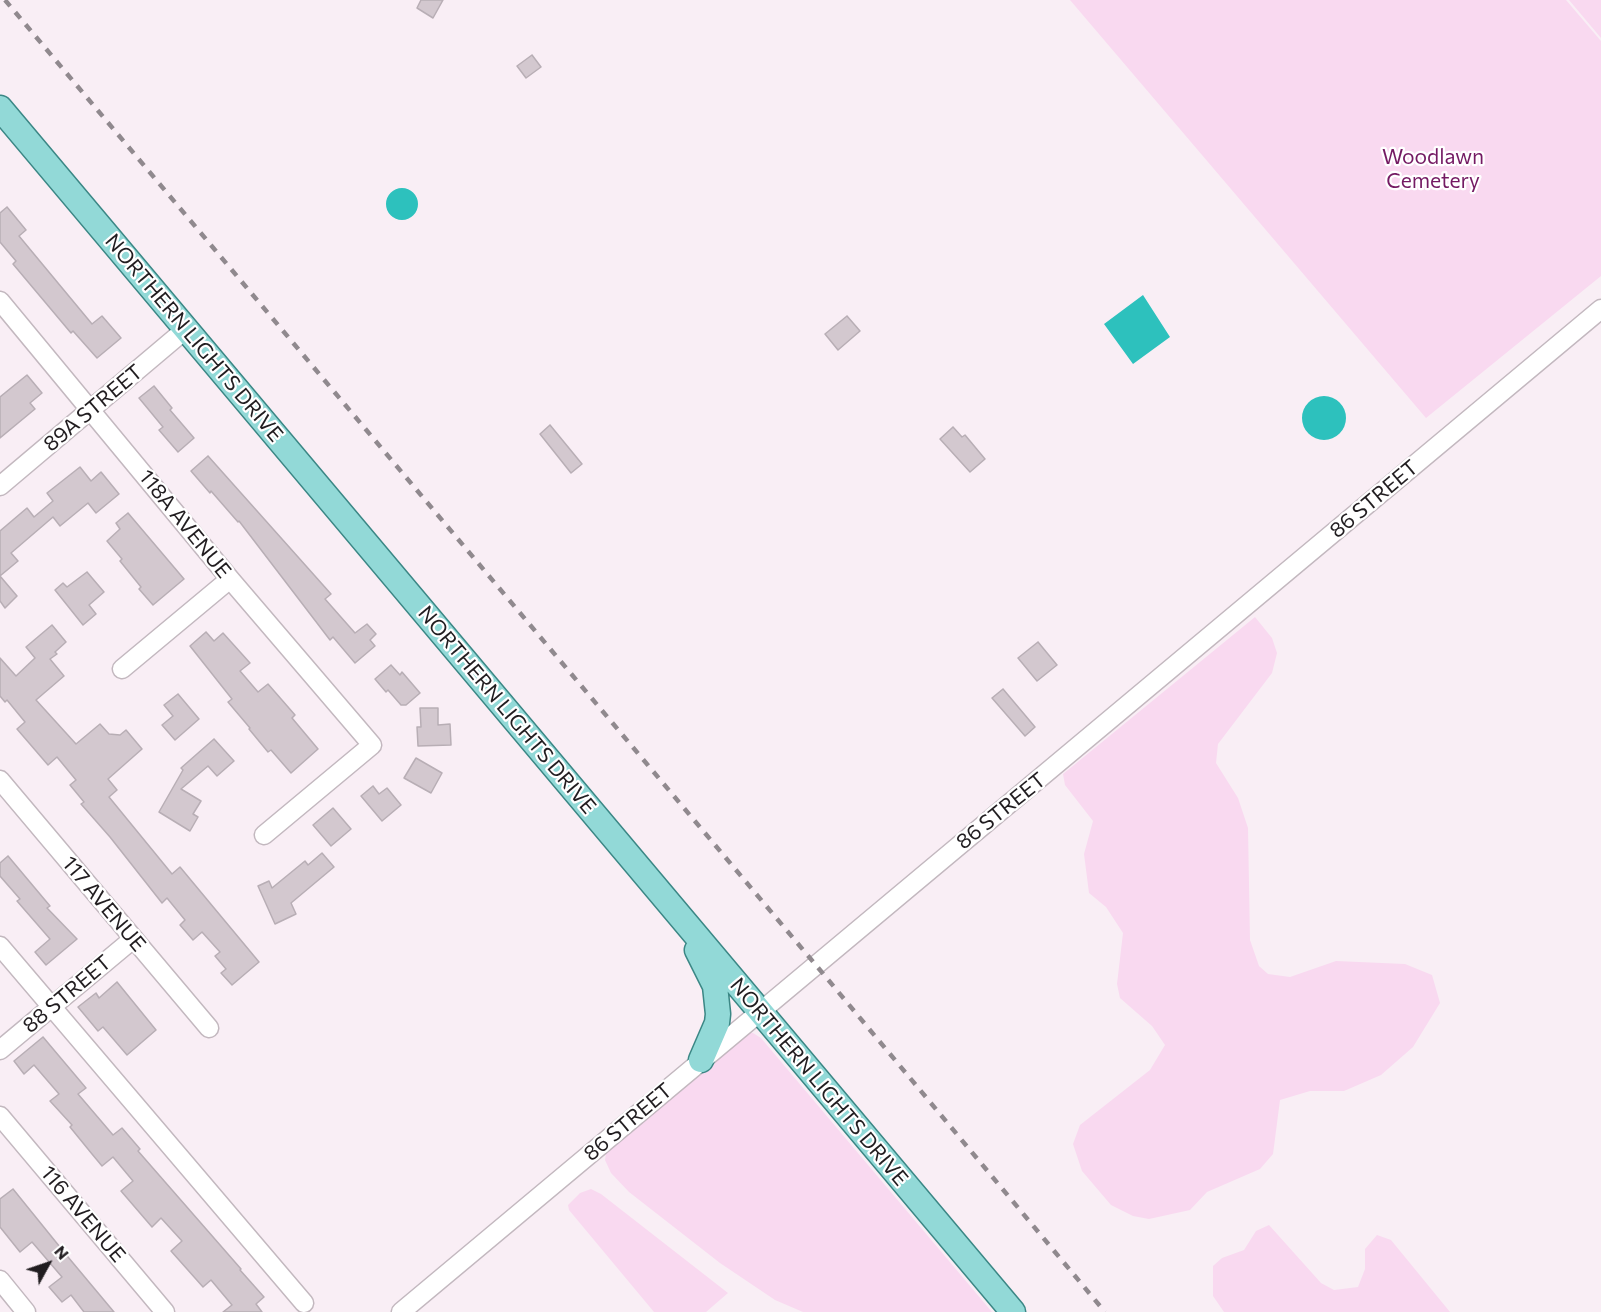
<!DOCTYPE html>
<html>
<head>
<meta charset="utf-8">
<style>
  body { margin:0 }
  #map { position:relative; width:1601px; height:1312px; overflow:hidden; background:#f9eef5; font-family:Commissioner,sans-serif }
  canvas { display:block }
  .north { position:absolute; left:18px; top:1234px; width:60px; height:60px; -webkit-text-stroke:4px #fff; paint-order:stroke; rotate:50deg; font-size:16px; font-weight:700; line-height:24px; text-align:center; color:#211d20 }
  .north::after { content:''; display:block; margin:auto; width:21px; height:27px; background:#211d20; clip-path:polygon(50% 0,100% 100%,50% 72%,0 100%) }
</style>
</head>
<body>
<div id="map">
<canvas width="1601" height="1312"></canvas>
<div class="north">N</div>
</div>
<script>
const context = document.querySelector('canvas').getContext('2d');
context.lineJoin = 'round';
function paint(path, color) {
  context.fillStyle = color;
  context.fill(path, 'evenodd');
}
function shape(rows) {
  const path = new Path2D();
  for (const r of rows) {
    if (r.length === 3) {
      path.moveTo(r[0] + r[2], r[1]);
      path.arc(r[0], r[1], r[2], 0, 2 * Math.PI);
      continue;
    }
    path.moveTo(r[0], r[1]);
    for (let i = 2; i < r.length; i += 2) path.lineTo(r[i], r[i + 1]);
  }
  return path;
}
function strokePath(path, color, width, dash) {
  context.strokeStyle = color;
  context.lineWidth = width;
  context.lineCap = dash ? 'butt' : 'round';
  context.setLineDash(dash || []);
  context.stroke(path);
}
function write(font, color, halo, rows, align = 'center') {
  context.font = font + ' Commissioner,sans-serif';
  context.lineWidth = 4.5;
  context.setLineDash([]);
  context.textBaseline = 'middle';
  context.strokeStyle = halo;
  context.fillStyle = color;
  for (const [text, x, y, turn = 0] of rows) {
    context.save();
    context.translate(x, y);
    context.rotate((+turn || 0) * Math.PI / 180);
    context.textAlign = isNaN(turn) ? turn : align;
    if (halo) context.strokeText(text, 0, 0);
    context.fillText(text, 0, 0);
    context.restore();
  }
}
paint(shape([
  [1070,0,1566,0,1601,41,1601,276,1426,418],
  [1569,0,1601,0,1601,38],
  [1255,617,1272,638,1277,653,1272,673,1218,744,1216,763,1238,798,1248,828,1250,940,1259,966,1268,974,1290,977,1336,961,1405,964,1432,975,1440,1003,1413,1047,1381,1075,1344,1091,1310,1091,1280,1100,1273,1154,1260,1169,1207,1192,1190,1210,1149,1219,1133,1216,1111,1205,1082,1171,1073,1144,1080,1125,1150,1070,1165,1045,1152,1026,1120,998,1117,984,1123,933,1106,907,1089,893,1084,854,1093,821,1065,785,1063,774],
  [746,1032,753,1033,761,1038,992,1312,803,1312,775,1300,720,1263,629,1192,611,1173,605,1160,607,1147],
  [591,1189,601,1194,728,1293,706,1312,654,1312,569,1210,568,1205,580,1193],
  [1269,1225,1321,1283,1334,1290,1358,1287,1365,1269,1365,1249,1377,1235,1391,1240,1450,1312,1224,1312,1213,1296,1213,1266,1222,1258,1244,1250,1256,1231]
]), '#f9d9f0');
paint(shape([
  [402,204,16],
  [1143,295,1170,337,1133,364,1104,324],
  [1324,418,22]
]), '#2dc1bd');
const building = shape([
  [421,0,443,0,433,18,417,8,421,0],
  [532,55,541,67,526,78,517,66,532,55],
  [7,207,26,230,19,236,92,324,102,316,121,338,97,358,73,331,71,333,13,264,16,261,0,242,0,213,7,207],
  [847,316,860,331,838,350,825,334,847,316],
  [27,375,42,393,30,403,35,409,0,438,0,397,27,375],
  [154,386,172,408,170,410,194,438,178,452,159,430,163,427,139,398,154,386],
  [550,425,582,464,571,473,540,434,550,425],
  [953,427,962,437,965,435,985,459,970,472,940,439,953,427],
  [208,456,331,594,325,599,355,633,367,624,376,634,370,640,375,646,355,663,333,637,330,640,239,521,238,522,211,491,210,493,191,471,208,456],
  [80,467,91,481,101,472,119,494,96,513,88,503,60,526,53,517,11,553,18,561,0,576,17,596,5,608,0,601,0,531,27,508,34,517,53,501,47,493,80,467],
  [128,513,184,579,153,605,139,589,141,587,120,561,122,559,107,541,120,529,116,523,128,513],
  [87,572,104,592,89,605,96,614,83,625,55,590,63,583,67,587,87,572],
  [52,625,66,642,55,652,57,654,50,659,64,676,36,700,76,744,100,724,109,734,120,735,126,730,142,749,108,779,117,790,109,797,172,874,180,867,259,962,232,985,221,973,226,969,215,956,220,952,202,932,193,940,180,925,185,920,167,898,162,903,110,837,81,804,84,802,70,785,76,780,57,757,48,765,17,729,25,722,7,700,5,702,0,696,0,658,16,676,35,658,26,647,52,625],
  [206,632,214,641,223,633,250,663,240,671,258,692,268,684,295,715,292,718,318,749,291,773,271,750,268,752,249,729,250,728,228,702,232,699,190,646,206,632],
  [1038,642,1057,665,1037,681,1018,658,1038,642],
  [391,665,400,675,402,672,420,693,406,705,401,705,388,690,386,692,375,679,391,665],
  [1003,689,1035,727,1025,736,992,698,1003,689],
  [178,694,199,719,175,740,162,725,173,716,164,705,178,694],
  [420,708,438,708,438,725,450,724,451,745,418,746,417,727,421,727,420,708],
  [214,739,234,761,217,776,208,766,181,789,201,801,193,814,198,817,190,831,159,812,183,770,181,768,214,739],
  [416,758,442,773,431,793,404,778,416,758],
  [373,786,379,794,387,788,401,805,382,821,361,796,373,786],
  [333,808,351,829,331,846,313,825,333,808],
  [322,853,334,867,291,903,296,914,275,924,258,886,269,881,272,888,305,861,308,865,322,853],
  [8,856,50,906,47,908,77,939,46,965,35,952,50,939,17,901,20,899,0,876,0,863,8,856],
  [117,982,156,1030,127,1055,103,1027,98,1031,78,1007,96,993,99,998,117,982],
  [43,1037,86,1088,78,1094,113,1135,122,1128,140,1149,138,1151,241,1269,240,1270,264,1297,256,1304,262,1312,223,1312,232,1305,211,1280,203,1287,171,1251,182,1241,161,1218,152,1227,121,1191,133,1181,113,1157,102,1166,92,1154,70,1127,72,1125,50,1101,59,1094,34,1065,24,1074,14,1061,43,1037],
  [13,1189,68,1257,114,1312,84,1312,71,1295,62,1302,49,1287,62,1277,32,1242,20,1252,0,1227,0,1199,13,1189]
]);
paint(building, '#d3c8cf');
strokePath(building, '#b8aeb5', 1.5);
const minor = shape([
  [0,301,230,579,372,745,264,835],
  [0,486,186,329],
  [122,669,230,579],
  [0,780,209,1028],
  [0,946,304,1303],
  [0,1050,133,939],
  [0,1116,165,1312],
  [0,1280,26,1312],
  [401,1312,1601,309]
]);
const major = shape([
  [0,108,1013,1312],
  [697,950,715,986,718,1014,717,1023,701,1060]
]);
strokePath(minor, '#c3b8bf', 21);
strokePath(major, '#3b8785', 27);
strokePath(minor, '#fff', 18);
strokePath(major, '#92d9d7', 24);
strokePath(shape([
  [5,0,815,964,1105,1312]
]), '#90898e', 4.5, [8, 8]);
write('21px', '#741a63', '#fff', [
  ["Woodlawn",1433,157],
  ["Cemetery",1433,181]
]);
write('21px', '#211d20', '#fff', [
  ["NORTHERN LIGHTS DRIVE",194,338,50],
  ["89A STREET",93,408,-40],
  ["86 STREET",1374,499,-40],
  ["118A AVENUE",185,524,51],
  ["NORTHERN LIGHTS DRIVE",507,710,50],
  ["86 STREET",1001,811,-39],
  ["117 AVENUE",104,904,50],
  ["88 STREET",67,994,-40],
  ["NORTHERN LIGHTS DRIVE",819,1082,50],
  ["86 STREET",628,1122,-40],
  ["116 AVENUE",83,1214,50]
]);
</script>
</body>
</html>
